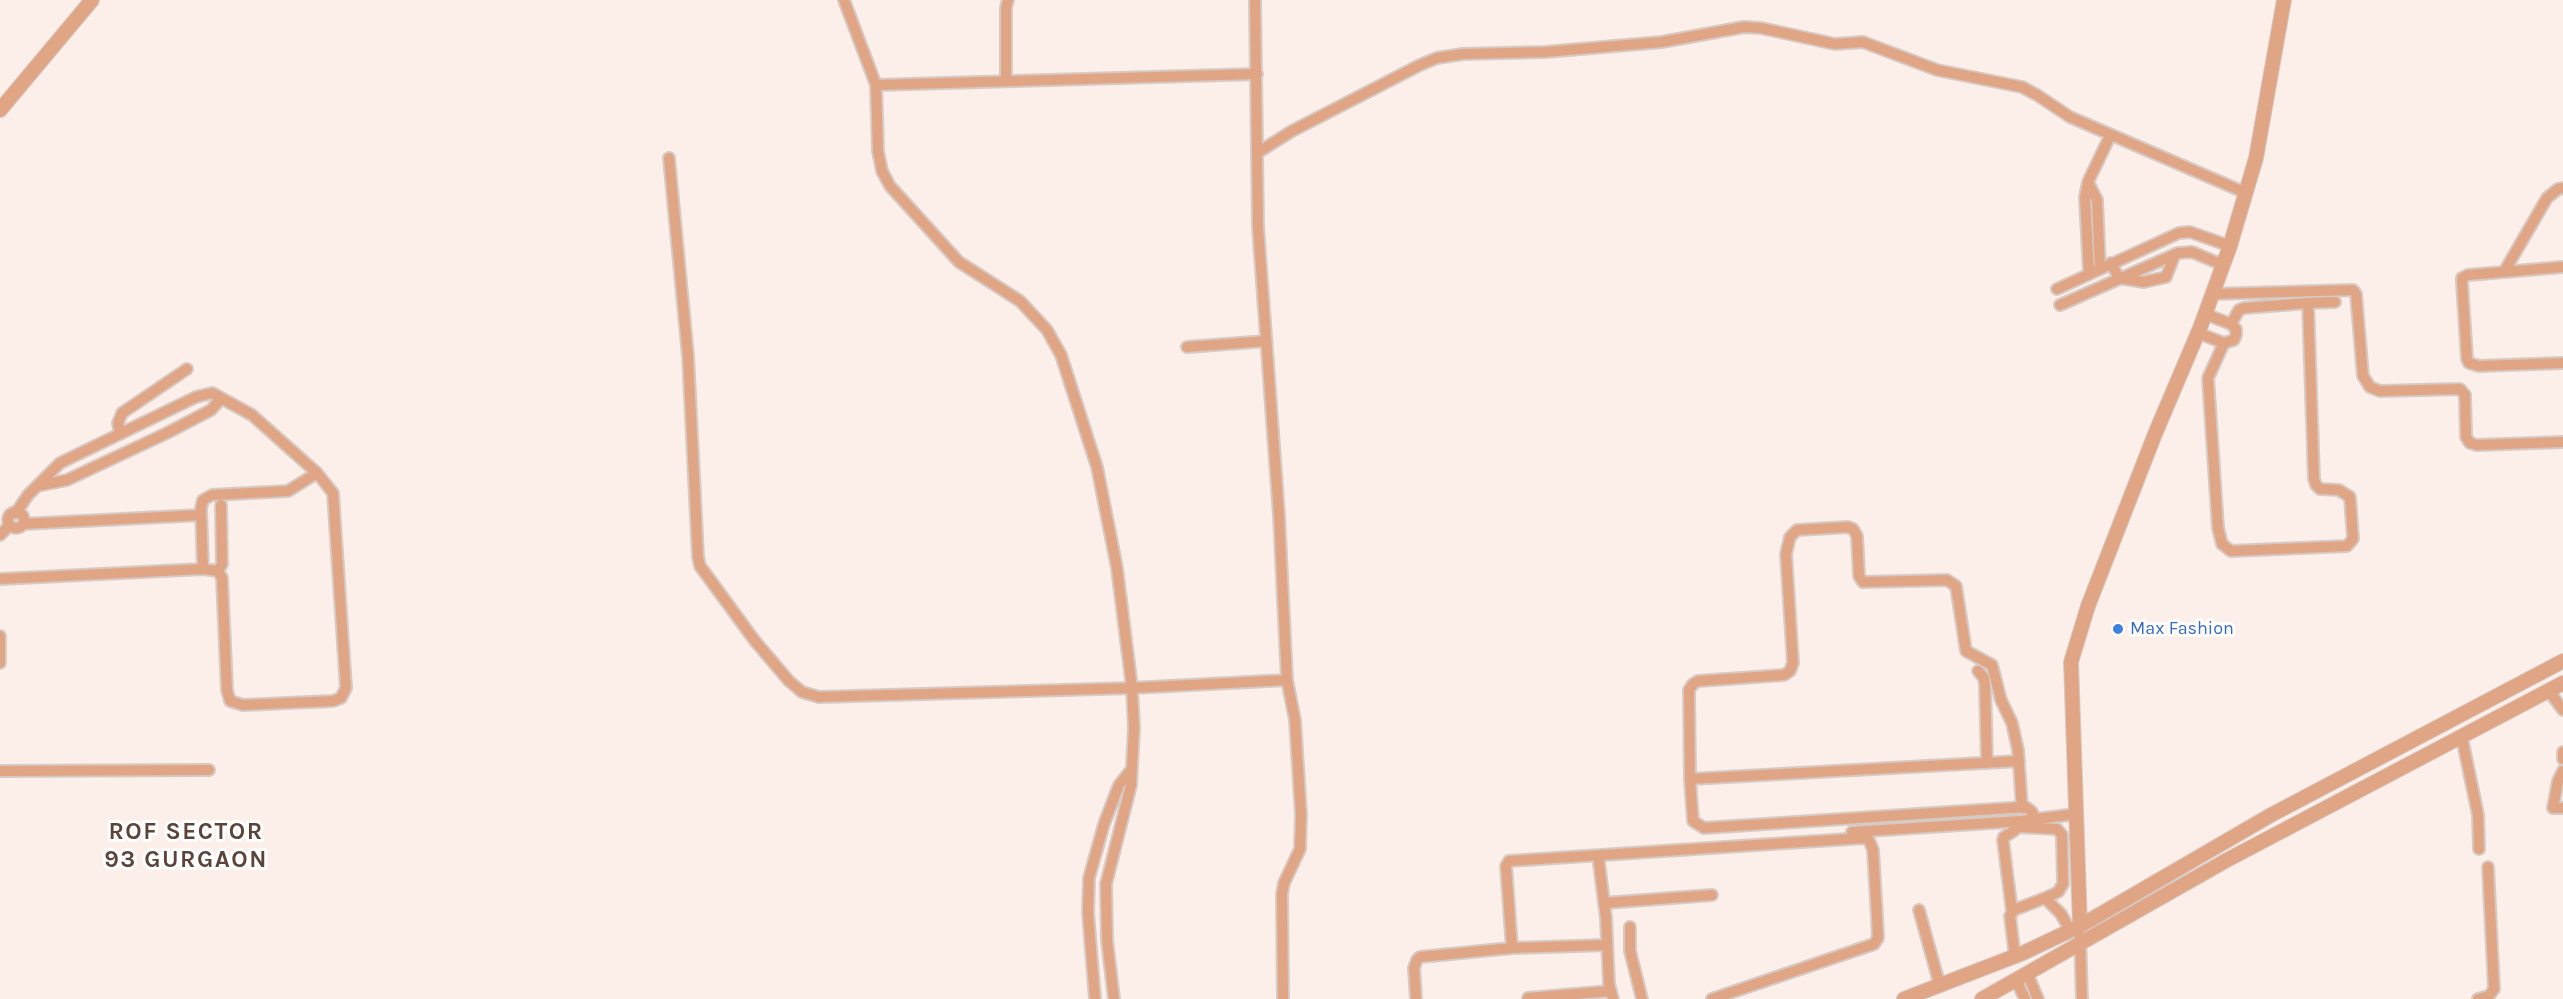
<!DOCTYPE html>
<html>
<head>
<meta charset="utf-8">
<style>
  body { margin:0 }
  canvas { display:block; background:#fcefe9 }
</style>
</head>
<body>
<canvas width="2563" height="999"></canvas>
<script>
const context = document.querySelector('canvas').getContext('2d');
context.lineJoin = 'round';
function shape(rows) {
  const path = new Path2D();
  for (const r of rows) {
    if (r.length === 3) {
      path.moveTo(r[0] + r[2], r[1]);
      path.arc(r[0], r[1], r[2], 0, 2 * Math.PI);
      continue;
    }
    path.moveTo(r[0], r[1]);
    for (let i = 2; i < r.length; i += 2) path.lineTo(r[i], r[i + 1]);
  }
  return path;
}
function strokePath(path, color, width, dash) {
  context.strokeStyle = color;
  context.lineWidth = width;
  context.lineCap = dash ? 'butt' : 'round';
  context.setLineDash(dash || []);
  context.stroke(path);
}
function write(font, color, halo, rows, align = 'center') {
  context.font = font + ' Karla,sans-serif';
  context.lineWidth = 6;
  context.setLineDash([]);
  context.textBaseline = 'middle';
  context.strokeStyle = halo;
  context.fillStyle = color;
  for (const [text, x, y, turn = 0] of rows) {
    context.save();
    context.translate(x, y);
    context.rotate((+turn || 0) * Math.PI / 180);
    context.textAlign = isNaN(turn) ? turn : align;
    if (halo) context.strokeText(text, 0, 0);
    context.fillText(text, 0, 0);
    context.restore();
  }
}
const minor = shape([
  [844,0,876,85,878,151,882,171,890,186,959,262,1020,301,1047,330,1061,355,1097,467,1117,568,1132,688,1134,728,1131,785,1106,884,1107,940,1114,999],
  [1255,0,1258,227,1279,515,1287,680,1295,720,1301,815,1300,849,1284,883,1282,894,1283,999],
  [1006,81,1006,8,1008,0],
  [876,85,1257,74],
  [1257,153,1292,131,1420,65,1437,58,1463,54,1545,52,1662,42,1744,27,1761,28,1835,44,1863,42,1937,70,2022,87,2037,95,2070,117,2246,193],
  [669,158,688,356,698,557,700,566,755,641,789,681,802,692,819,697,1132,688,1287,680],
  [2088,182,2097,200,2100,268],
  [2111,263,2119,278,2144,282,2166,277,2175,254],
  [2563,267,2468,275,2462,278,2462,282,2467,359,2469,363,2479,366,2563,363],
  [2504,272,2547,198,2558,189,2563,188],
  [2089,273,2085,197,2088,182,2110,136],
  [2057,289,2179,233,2190,232,2230,246],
  [2213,294,2353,290,2356,294,2363,376,2370,387,2380,391,2460,389,2465,395,2466,437,2470,443,2477,445,2563,442],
  [2308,303,2335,302],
  [2060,305,2178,253,2192,252,2223,265],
  [2205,314,2231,324,2236,329,2236,335,2234,340,2224,343,2208,378,2218,528,2222,544,2231,551,2347,546,2353,539,2350,497,2339,490,2320,489,2316,485,2314,479,2308,303,2244,308,2239,310,2231,324],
  [2198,333,2224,343],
  [1187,347,1266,341],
  [120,434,118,423,122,413,187,369],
  [37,486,67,480,167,433,211,410,219,401,218,396],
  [16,520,8],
  [16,513,28,495,60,463,196,397,212,393,252,415,317,473,333,493,346,688,341,698,333,701,243,705,230,701,227,690,222,578,218,571,203,569],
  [23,524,201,515],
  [0,535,10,525],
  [218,571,222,564,221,505],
  [0,579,203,569,201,508,203,500,212,495,288,491,317,473],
  [0,636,0,663],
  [1978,671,1984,678,1985,685,1987,763],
  [2549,691,2563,710],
  [2462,738,2478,815,2479,849],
  [2563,752,2563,759],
  [2019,761,1690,779,1689,690,1693,684,1698,681,1784,675,1790,671,1793,663,1786,554,1790,537,1797,530,1848,527,1853,529,1857,536,1859,576,1863,582,1947,580,1956,586,1966,651,1992,665,2001,700,2012,723,2018,750,2022,808],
  [0,771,209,770],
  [2563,771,2558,781,2553,808,2563,808],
  [1690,779,1693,821,1704,828,2026,807,2032,812,2035,819],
  [2017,827,2057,829,2062,835,2063,884,2058,892,2045,898],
  [1852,832,2021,821,2076,814],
  [1600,856,1599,863,1606,918,1609,984,1613,999],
  [1604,903,1712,895],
  [1919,910,1940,986],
  [2012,912,2003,840,2004,837,2015,830,2020,822],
  [1630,927,1630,951,1642,999],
  [2080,936,2082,999],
  [1512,948,1506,866,1509,861,1864,838,1869,840,1873,850,1877,917,1878,938,1874,944,1712,999],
  [2015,957,2010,916,2014,910,2045,898,2061,914,2070,930],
  [2027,973,2038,999],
  [2016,980,2025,999],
  [1528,998,1611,991],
  [1095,999,1088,913,1089,878,1104,824,1119,785,1131,770],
  [1416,999,1414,968,1417,960,1420,957,1512,948,1607,945],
  [2478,999,2489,996,2494,989,2488,867]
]);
const tertiary = shape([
  [0,110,92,0],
  [2080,926,2071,662,2088,606,2155,434,2200,328,2230,246,2256,158,2284,0],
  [1904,999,2023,953,2080,926,2271,815,2563,661],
  [1982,999,2227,860,2563,683]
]);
strokePath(minor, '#d7cac5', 14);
strokePath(tertiary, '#d7cac5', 16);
strokePath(minor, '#e0a584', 10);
strokePath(tertiary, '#e0a584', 14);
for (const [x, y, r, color] of [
  [2118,629,6,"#3f7fe0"]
]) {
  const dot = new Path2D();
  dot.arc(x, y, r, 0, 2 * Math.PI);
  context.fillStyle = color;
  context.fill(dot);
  strokePath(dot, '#fff', 2);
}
write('18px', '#366cbe', '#fff', [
  ["Max Fashion",2130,629]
], 'left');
context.letterSpacing = '1.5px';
write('bold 24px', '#5d4439', '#fff', [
  ["ROF SECTOR",186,832],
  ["93 GURGAON",186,860]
]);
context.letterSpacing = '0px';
</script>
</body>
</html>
